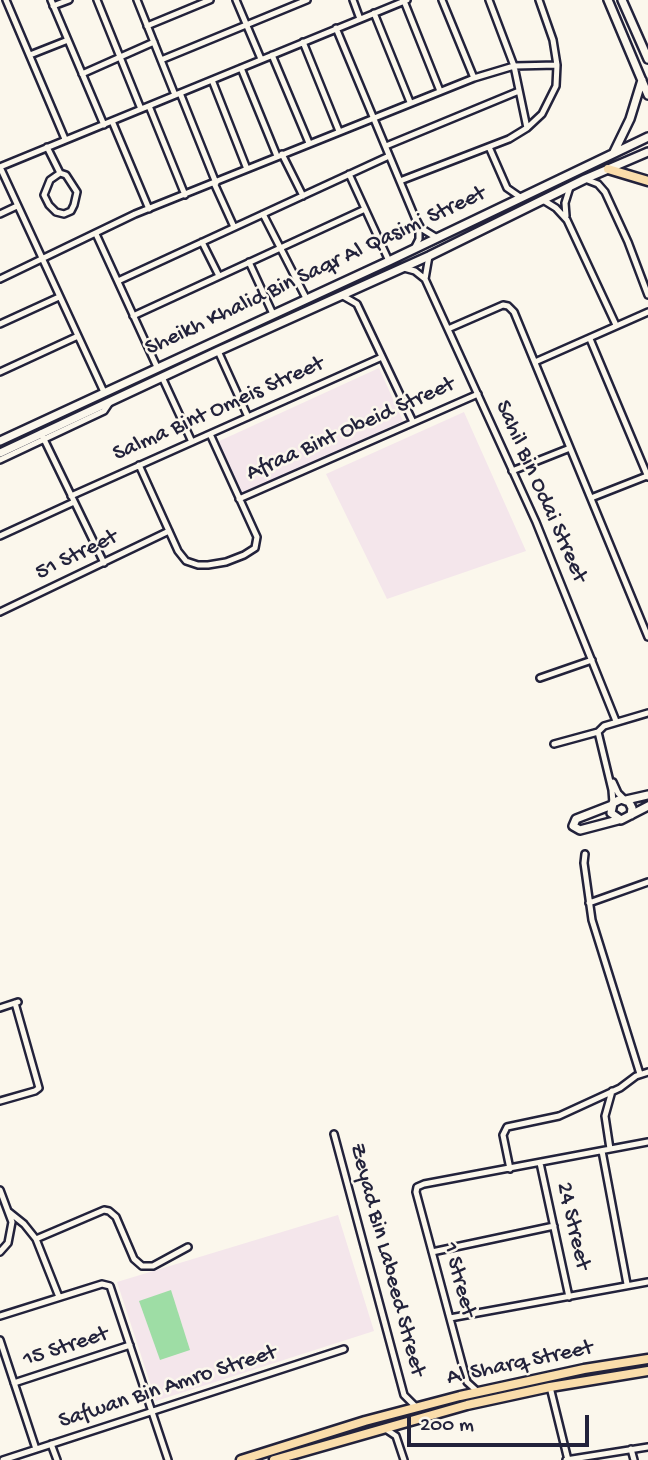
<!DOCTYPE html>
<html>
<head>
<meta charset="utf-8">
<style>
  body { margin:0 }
  #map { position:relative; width:648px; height:1460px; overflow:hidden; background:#fbf7ec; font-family:"Gochi Hand",sans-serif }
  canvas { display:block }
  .scale { position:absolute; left:407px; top:1415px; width:182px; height:32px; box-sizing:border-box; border:4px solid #22223b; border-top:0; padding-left:9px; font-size:21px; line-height:24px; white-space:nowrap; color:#22223b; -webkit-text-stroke:5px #fbf7ec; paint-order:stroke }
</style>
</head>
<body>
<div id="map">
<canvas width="648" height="1460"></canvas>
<div class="scale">200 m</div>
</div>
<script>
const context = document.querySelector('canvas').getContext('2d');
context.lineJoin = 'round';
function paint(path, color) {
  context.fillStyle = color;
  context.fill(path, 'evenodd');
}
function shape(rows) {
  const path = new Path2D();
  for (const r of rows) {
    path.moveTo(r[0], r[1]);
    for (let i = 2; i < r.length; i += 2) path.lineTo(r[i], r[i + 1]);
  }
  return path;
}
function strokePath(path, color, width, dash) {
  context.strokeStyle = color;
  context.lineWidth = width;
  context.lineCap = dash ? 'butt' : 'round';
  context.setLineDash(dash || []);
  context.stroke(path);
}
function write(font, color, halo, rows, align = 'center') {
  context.font = font + ' "Gochi Hand",sans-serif';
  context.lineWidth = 5;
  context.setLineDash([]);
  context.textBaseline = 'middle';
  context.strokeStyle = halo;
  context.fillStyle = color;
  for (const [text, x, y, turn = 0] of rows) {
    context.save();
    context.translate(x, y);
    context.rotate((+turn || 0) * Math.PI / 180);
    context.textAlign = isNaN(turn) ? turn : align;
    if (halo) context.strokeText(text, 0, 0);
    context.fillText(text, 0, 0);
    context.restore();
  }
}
paint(shape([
  [379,368,403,421,241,496,215,443],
  [464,412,526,551,387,599,326,474],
  [338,1215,374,1331,156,1401,117,1282]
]), '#f4e6eb');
paint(shape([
  [171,1290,190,1350,160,1360,139,1301]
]), '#9edda5');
const street = shape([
  [6,0,65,139],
  [51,0,104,125],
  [97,0,141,109],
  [137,0,175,95],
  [236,0,261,59],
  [353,0,360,19],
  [442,0,474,78],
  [489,0,514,66,527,128],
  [404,1,440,91],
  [53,6,69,0],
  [374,13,410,102],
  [147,26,210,0],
  [336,28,419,227,419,239,414,249],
  [303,42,339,131],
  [30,55,68,40],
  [272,55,309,143],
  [161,60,307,0],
  [241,68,277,156],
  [82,74,154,42],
  [212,80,247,169],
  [180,93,216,183],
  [149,106,185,195],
  [112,121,149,209],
  [386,146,519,91],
  [47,147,60,173,66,175,77,192,74,205,71,211,64,214,56,212,49,205,44,195,50,180,60,173],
  [489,147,507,188,520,197],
  [282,154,303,196],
  [349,174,389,261],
  [585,179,598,184,605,192,628,242,648,295],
  [400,181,509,139,527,128,542,114,556,86,557,65,553,40,539,0],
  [214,183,234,227],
  [543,200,556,208,567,220,616,325],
  [0,214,17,206],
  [263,214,306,298],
  [566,216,565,203,570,187],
  [419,227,437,238],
  [96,234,157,367],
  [202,242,219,276],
  [249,262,273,314],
  [404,268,415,271,425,279,536,522,616,721],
  [0,279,135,214,474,78,514,66,557,65],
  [425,279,429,256],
  [118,281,389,156],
  [343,296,357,304,413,422],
  [133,316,365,209],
  [0,324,59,297],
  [448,329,503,305,508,306,514,312,648,637],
  [590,339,648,477],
  [218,351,248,417],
  [535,362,648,312],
  [0,372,78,336],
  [162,377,192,442],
  [104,392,0,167,407,0],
  [41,433,104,563],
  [0,460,104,411,110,402],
  [139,465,178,551,186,561,198,565,208,565,226,562,244,555,255,548,257,537,210,434],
  [512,471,570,448],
  [71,496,382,357],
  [591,498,647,476],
  [239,499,478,394],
  [0,536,74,502],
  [0,612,169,531],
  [540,678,592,660],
  [554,744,598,732],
  [613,782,618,793,624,799],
  [613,803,612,790,598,732,604,726,648,713],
  [585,854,584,863,592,920,640,1074],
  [589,903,648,882],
  [0,1008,18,1002],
  [0,1101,35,1091,39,1088,15,1003],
  [334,1134,404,1395,416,1407],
  [610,1149,605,1116,612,1091],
  [602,1151,627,1284],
  [540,1163,569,1297],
  [510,1169,503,1135,507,1127,559,1116,620,1088,636,1076,648,1072],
  [0,1190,12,1222,8,1243,0,1252],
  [9,1212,24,1224,36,1239,59,1297],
  [36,1239,104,1210,109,1211,116,1217,134,1259,142,1266,153,1266,188,1247],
  [432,1252,554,1226],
  [0,1316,102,1284,110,1286,168,1460],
  [450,1318,648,1282],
  [0,1340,36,1449],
  [14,1383,130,1345],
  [550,1387,568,1460],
  [478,1392,467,1382,416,1192,417,1187,424,1184,648,1142],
  [387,1430,396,1436,404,1460],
  [51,1444,57,1460],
  [631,1449,634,1460],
  [3,1460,344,1349],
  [566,1460,648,1447]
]);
const secondary = shape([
  [608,0,648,95],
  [622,0,648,59],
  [614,152,630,119,642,80],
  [0,441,389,261,648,137],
  [0,453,218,351,429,256,585,179,648,152],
  [626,800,648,795],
  [612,805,576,819,573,826,580,830,618,820],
  [631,815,632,808,629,802,621,799,613,803,611,813,621,820,648,806]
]);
const primary = shape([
  [608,169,648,181],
  [241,1460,365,1421,460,1396,584,1369,648,1359],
  [274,1460,467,1405,550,1387,648,1371]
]);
strokePath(street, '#22223b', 10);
strokePath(secondary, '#22223b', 12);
strokePath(primary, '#22223b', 13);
strokePath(street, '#fbf7ec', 5);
strokePath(secondary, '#fbf7ec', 7);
strokePath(primary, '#faddab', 8);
write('23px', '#22223b', '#fbf7ec', [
  ["Sheikh Khalid Bin Saqr Al Qasimi Street",316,272,-25],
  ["Salma Bint Omeis Street",219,410,-24],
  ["Afraa Bint Obeid Street",351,430,-24],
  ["Sahil Bin Odai Street",540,492,66],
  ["51 Street",77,556,-26],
  ["24 Street",572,1226,77],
  ["Zeyad Bin Labeed Street",386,1260,75],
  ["1 Street",458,1280,75],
  ["15 Street",66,1348,-18],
  ["Al Sharq Street",520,1364,-12],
  ["Safwan Bin Amro Street",168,1388,-18]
]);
</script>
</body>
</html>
